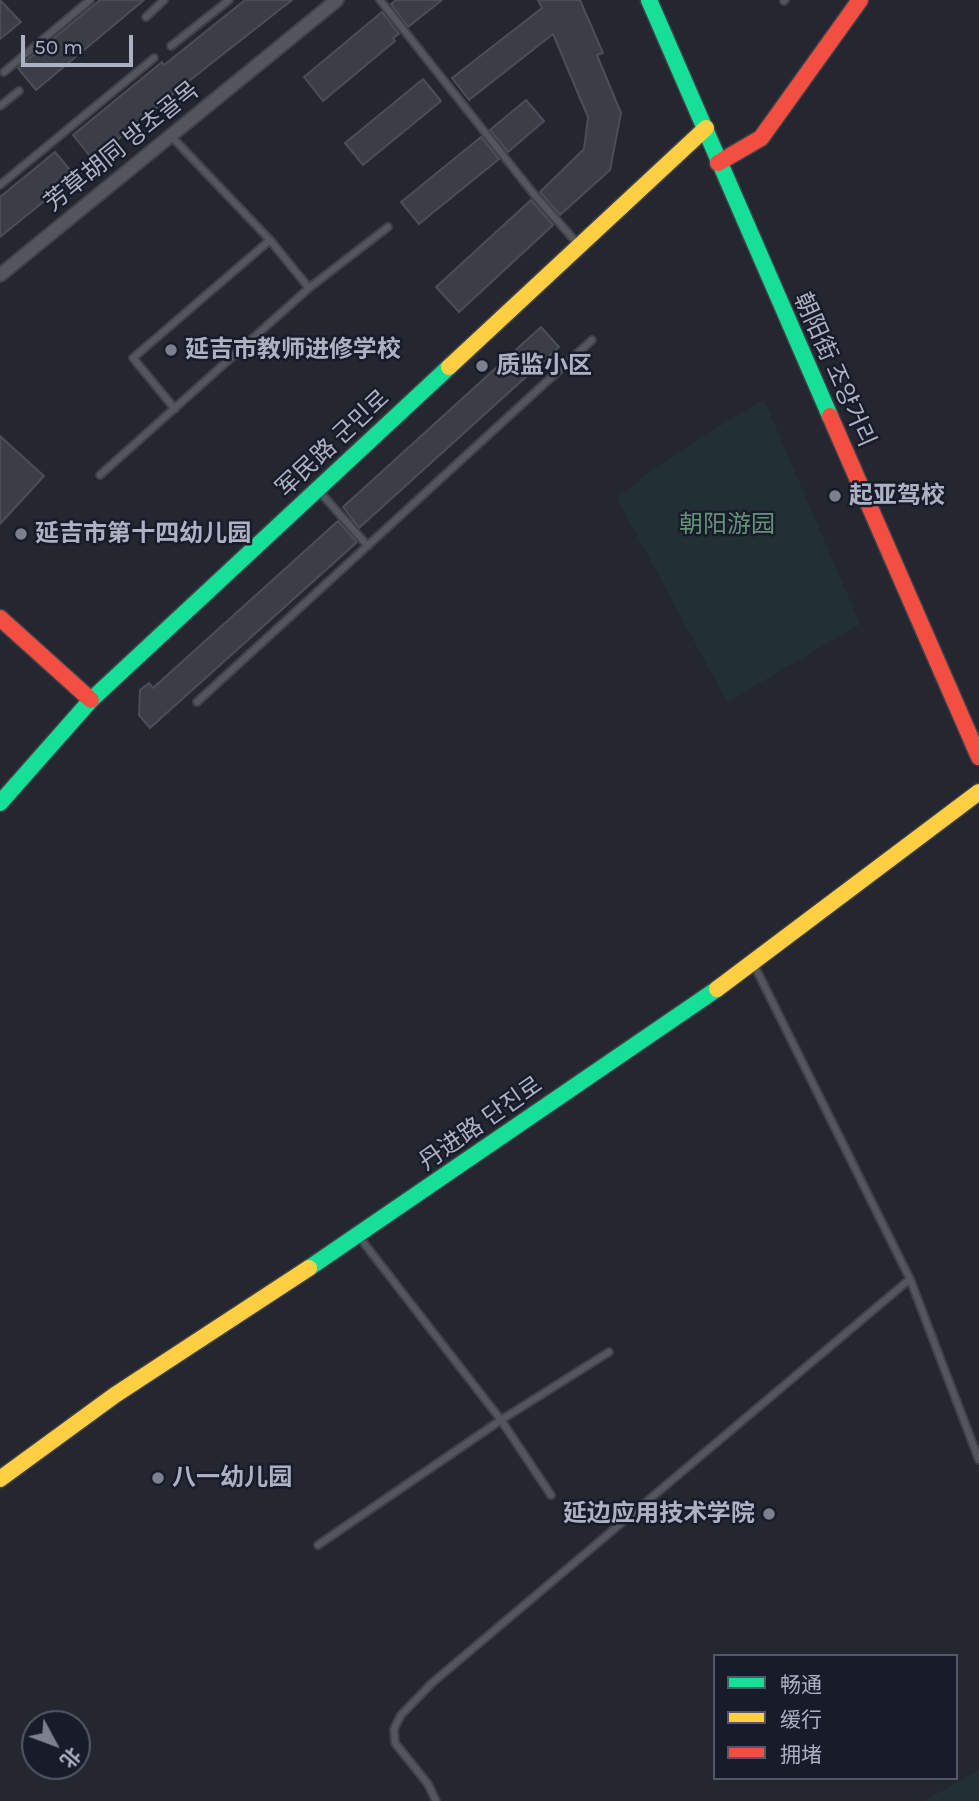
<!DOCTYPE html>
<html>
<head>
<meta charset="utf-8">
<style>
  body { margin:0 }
  #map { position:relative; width:979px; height:1801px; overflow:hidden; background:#242730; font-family:Karla,"Noto Sans SC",sans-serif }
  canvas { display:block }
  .legend { position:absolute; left:713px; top:1654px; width:245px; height:126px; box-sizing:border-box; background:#181c2a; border:2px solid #535867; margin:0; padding:9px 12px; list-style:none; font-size:21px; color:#acb1c3 }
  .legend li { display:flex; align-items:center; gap:14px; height:35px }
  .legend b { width:35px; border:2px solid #535867 }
  .north { position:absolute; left:21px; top:1710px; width:70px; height:70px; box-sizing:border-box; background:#181c2a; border:2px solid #535867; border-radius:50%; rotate:131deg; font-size:19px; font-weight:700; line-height:28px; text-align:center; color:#acb1c3 }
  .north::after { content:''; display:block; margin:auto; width:24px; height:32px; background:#7c8190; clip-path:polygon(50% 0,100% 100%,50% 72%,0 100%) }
  .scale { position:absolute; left:21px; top:35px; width:112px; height:32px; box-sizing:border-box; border:4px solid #acb1c3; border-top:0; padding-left:9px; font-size:21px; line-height:24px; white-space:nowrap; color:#acb1c3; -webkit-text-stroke:5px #181c2a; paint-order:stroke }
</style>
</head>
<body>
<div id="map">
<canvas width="979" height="1801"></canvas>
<ul class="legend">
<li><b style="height:9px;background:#16e098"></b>畅通</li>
<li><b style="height:9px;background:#ffcf43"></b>缓行</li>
<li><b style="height:9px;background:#f24e42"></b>拥堵</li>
</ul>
<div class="north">北</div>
<div class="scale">50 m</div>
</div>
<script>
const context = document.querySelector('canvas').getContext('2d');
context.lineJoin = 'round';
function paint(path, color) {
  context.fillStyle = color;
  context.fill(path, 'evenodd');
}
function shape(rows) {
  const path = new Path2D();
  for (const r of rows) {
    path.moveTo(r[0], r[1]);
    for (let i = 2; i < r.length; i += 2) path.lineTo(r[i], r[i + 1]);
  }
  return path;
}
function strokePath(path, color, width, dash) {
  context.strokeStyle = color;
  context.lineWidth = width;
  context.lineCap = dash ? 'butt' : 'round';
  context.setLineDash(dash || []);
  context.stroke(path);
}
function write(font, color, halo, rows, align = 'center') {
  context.font = font + ' Karla,"Noto Sans SC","Noto Sans KR",sans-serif';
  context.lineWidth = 5;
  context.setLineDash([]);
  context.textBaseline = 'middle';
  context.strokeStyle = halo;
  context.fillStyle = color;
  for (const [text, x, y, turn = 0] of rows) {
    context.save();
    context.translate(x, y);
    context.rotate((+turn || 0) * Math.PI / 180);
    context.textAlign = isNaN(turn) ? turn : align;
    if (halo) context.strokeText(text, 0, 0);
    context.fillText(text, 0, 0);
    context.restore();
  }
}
paint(shape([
  [764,400,860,624,727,702,617,498,655,468,742,412],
  [979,1770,979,1801,924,1801]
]), '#223036');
const building = shape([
  [0,0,21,22,0,39,0,0],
  [100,0,144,0,36,90,18,68,100,0],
  [245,0,292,0,194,77,93,160,73,135,162,62,164,65,245,0],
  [396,0,442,0,408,27,391,4,396,0],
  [538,0,580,0,603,53,597,55,621,113,610,170,560,215,540,192,584,149,588,117,553,34,469,100,452,78,542,8,538,0],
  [382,12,399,34,393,38,395,41,323,101,304,77,382,12],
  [423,79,441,101,363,165,345,143,423,79],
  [526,100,544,121,508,152,490,130,526,100],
  [481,137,499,159,419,224,401,202,481,137],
  [55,152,75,176,0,237,0,197,55,152],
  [531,200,553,225,459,312,436,287,531,200],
  [541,327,559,347,359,528,343,507,541,327],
  [0,436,44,476,0,524,0,436],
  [338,521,357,542,150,728,139,715,140,690,149,683,153,688,338,521]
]);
paint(building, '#3c3e47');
strokePath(building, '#4b4e58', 2);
const lane = shape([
  [380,0,533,193,577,243],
  [784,1,785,0],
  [146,17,164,0],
  [171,46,229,0],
  [4,72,90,0],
  [0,106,19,91],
  [171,136,270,240,309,288],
  [0,185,154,58],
  [175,409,133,358,270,240],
  [100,475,309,288,388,227],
  [318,490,368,546],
  [197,702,592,340],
  [754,965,910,1279,979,1460],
  [360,1238,501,1420,551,1495],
  [318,1545,501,1420,609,1352],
  [436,1801,428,1784,395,1743,394,1729,401,1715,432,1683,910,1279]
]);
const street = shape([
  [0,275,337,0]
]);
const fast = shape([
  [649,0,830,416],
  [0,803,91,700,449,367],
  [309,1268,717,989]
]);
const slow = shape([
  [449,367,706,128],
  [717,989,979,792],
  [0,1479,115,1395,309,1268]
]);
const jam = shape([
  [718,163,761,138,860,0],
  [830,416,979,757],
  [0,618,91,700]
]);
strokePath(lane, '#404249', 10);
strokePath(street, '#404249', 16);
strokePath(fast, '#404249', 19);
strokePath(slow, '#404249', 19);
strokePath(jam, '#404249', 19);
strokePath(lane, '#53565e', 6);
strokePath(street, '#53565e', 12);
strokePath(fast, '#16e098', 16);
strokePath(slow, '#ffcf43', 16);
strokePath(jam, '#f24e42', 16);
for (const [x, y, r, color] of [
  [171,350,7,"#7c8190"],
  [482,366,7,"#7c8190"],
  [835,496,7,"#7c8190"],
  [21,534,7,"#7c8190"],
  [158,1478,7,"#7c8190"],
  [769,1514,7,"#7c8190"]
]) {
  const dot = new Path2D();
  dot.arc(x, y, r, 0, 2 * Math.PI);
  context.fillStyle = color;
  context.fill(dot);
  strokePath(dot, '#181c2a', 2.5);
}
write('24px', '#acb1c3', '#181c2a', [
  ["芳草胡同 방초골목",122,147,-39],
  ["朝阳街 조양거리",834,370,66],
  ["军民路 군민로",333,444,-43],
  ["丹进路 단진로",481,1124,-35]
]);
write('bold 24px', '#acb1c3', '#181c2a', [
  ["延吉市教师进修学校",185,350],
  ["质监小区",496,366],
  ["起亚驾校",849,496],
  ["延吉市第十四幼儿园",35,534],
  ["八一幼儿园",172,1478],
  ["延边应用技术学院",755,1514,"right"]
], 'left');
write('24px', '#659278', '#181c2a', [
  ["朝阳游园",727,525]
]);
</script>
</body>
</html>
